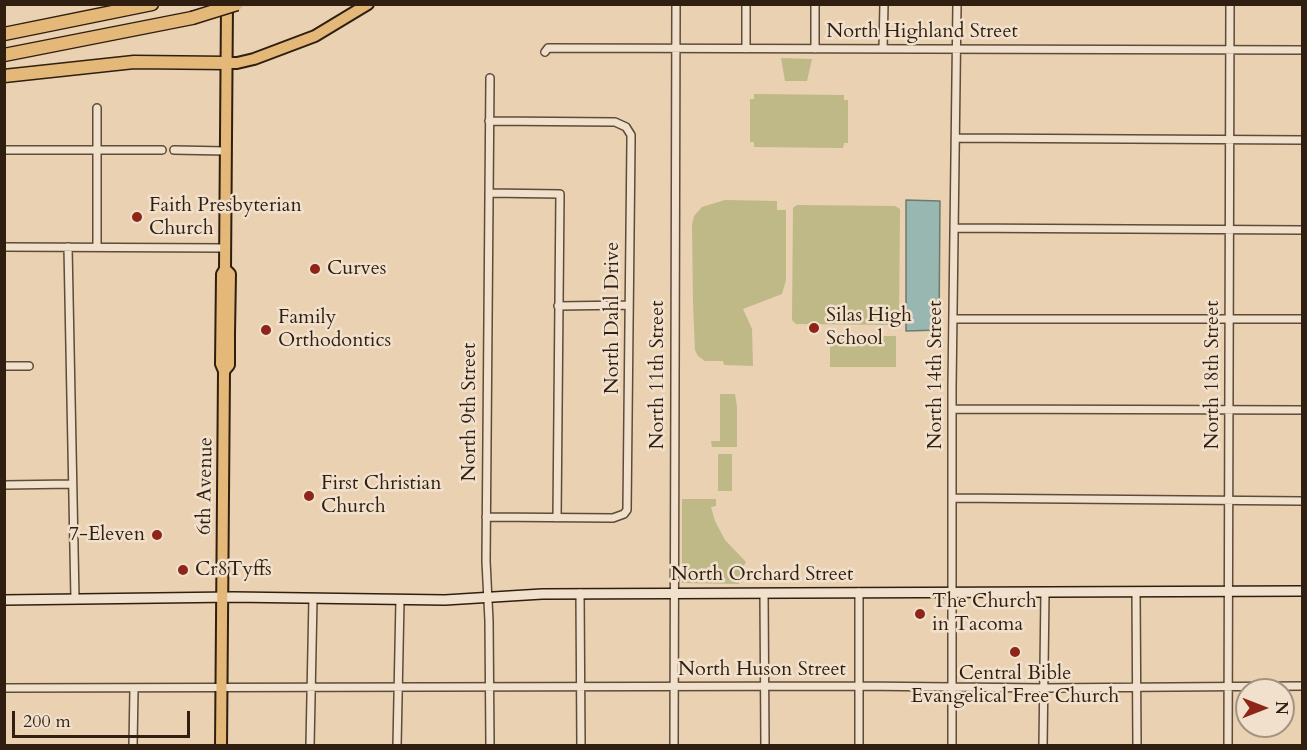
<!DOCTYPE html>
<html>
<head>
<meta charset="utf-8">
<style>
  body { margin:0 }
  #map { position:relative; width:1307px; height:750px; overflow:hidden; background:#e9d1b1; font-family:Cardo,serif }
  canvas { display:block }
  .frame { position:absolute; inset:0; border:6px solid #301e10; pointer-events:none }
  .north { position:absolute; left:1235px; top:678px; width:60px; height:60px; box-sizing:border-box; background:#f1e1cc; border:2px solid #a49381; border-radius:50%; rotate:90deg; font-size:16px; font-weight:700; line-height:24px; text-align:center; color:#301e10 }
  .north::after { content:''; display:block; margin:auto; width:21px; height:27px; background:#8f2418; clip-path:polygon(50% 0,100% 100%,50% 72%,0 100%) }
  .scale { position:absolute; left:12px; top:711px; width:178px; height:27px; box-sizing:border-box; border:3px solid #301e10; border-top:0; padding-left:8px; font-size:18px; line-height:21px; white-space:nowrap; color:#301e10; -webkit-text-stroke:4px #f1e1cc; paint-order:stroke }
</style>
</head>
<body>
<div id="map">
<canvas width="1307" height="750"></canvas>
<div class="frame"></div>
<div class="north">N</div>
<div class="scale">200 m</div>
</div>
<script>
const context = document.querySelector('canvas').getContext('2d');
context.lineJoin = 'round';
function paint(path, color) {
  context.fillStyle = color;
  context.fill(path, 'evenodd');
}
function shape(rows) {
  const path = new Path2D();
  for (const r of rows) {
    path.moveTo(r[0], r[1]);
    for (let i = 2; i < r.length; i += 2) path.lineTo(r[i], r[i + 1]);
  }
  return path;
}
function strokePath(path, color, width, dash) {
  context.strokeStyle = color;
  context.lineWidth = width;
  context.lineCap = dash ? 'butt' : 'round';
  context.setLineDash(dash || []);
  context.stroke(path);
}
function write(font, color, halo, rows, align = 'center') {
  context.font = font + ' Cardo,serif';
  context.lineWidth = 5;
  context.setLineDash([]);
  context.textBaseline = 'middle';
  context.strokeStyle = halo;
  context.fillStyle = color;
  for (const [text, x, y, turn = 0] of rows) {
    context.save();
    context.translate(x, y);
    context.rotate((+turn || 0) * Math.PI / 180);
    context.textAlign = isNaN(turn) ? turn : align;
    if (halo) context.strokeText(text, 0, 0);
    context.fillText(text, 0, 0);
    context.restore();
  }
}
paint(shape([
  [781,58,812,59,807,81,785,81],
  [754,94,844,95,844,100,848,100,848,143,844,143,843,148,754,147,754,142,750,142,750,99,754,99],
  [725,200,777,201,777,210,786,210,786,280,782,294,743,309,752,329,753,366,724,365,723,361,705,361,698,356,695,350,693,303,692,225,694,216,702,207],
  [797,205,895,206,900,209,899,321,895,325,796,324,792,320,793,208],
  [830,336,896,336,896,367,830,367],
  [720,394,735,394,737,407,737,447,712,447,711,441,720,441],
  [718,454,732,454,732,491,718,491],
  [682,499,716,499,716,506,711,507,715,521,725,540,746,562,741,571,739,584,682,583]
]), '#beb987');
const water = shape([
  [906,200,940,201,939,330,906,331,906,200]
]);
paint(water, '#97b7b0');
strokePath(water, '#6e7a70', 1.5);
const street = shape([
  [746,4,746,49],
  [815,49,815,4],
  [883,49,884,4],
  [545,52,548,48,1302,50],
  [490,78,486,561,489,621,490,746],
  [97,108,97,247],
  [956,138,1302,140],
  [4,150,162,150],
  [174,150,226,151],
  [489,193,560,194,557,518],
  [954,228,1302,230],
  [4,247,225,248],
  [68,247,75,599],
  [558,306,629,305],
  [953,319,1302,319],
  [4,366,29,366],
  [952,409,1302,410],
  [4,485,72,484],
  [952,498,1302,501],
  [486,517,613,518,624,514,627,510,631,141,631,135,626,127,615,122,489,121],
  [859,592,859,746],
  [1136,592,1137,746],
  [580,593,581,746],
  [764,593,765,746],
  [4,688,859,686,1043,688,1302,686],
  [133,746,134,689],
  [310,746,313,598],
  [397,746,400,600],
  [674,746,676,4],
  [952,746,952,387,957,4],
  [1043,746,1045,592],
  [1228,746,1230,4]
]);
const secondary = shape([
  [4,600,233,597,445,600,542,594,1302,591]
]);
const primary = shape([
  [227,63,237,63,254,59,315,36,368,4],
  [224,371,229,365,229,334,230,274,225,269],
  [221,746,224,371,221,364,222,274,225,269,227,4]
]);
const highway = shape([
  [4,34,152,4],
  [4,55,192,18],
  [4,76,134,62,227,63]
]);
strokePath(street, '#5e4b38', 10);
strokePath(secondary, '#301e10', 12);
strokePath(primary, '#301e10', 14);
strokePath(highway, '#301e10', 15);
strokePath(street, '#f1e1cc', 7);
strokePath(secondary, '#f1e1cc', 9);
strokePath(primary, '#e4b878', 10);
strokePath(highway, '#e4b878', 12);
const highwayBridge = shape([
  [192,18,237,4]
]);
strokePath(highwayBridge, '#301e10', 15, []);
strokePath(highwayBridge, '#e4b878', 12);
for (const [x, y, r, color] of [
  [137,217,6,"#8f2418"],
  [315,269,6,"#8f2418"],
  [814,328,6,"#8f2418"],
  [266,330,6,"#8f2418"],
  [309,496,6,"#8f2418"],
  [157,535,6,"#8f2418"],
  [183,570,6,"#8f2418"],
  [920,614,6,"#8f2418"],
  [1015,652,6,"#8f2418"]
]) {
  const dot = new Path2D();
  dot.arc(x, y, r, 0, 2 * Math.PI);
  context.fillStyle = color;
  context.fill(dot);
  strokePath(dot, '#f1e1cc', 2);
}
write('20px', '#301e10', '#f1e1cc', [
  ["North Highland Street",922,32],
  ["North Dahl Drive",613,318,-90],
  ["North 11th Street",658,375,-90],
  ["North 14th Street",936,375,-90],
  ["North 18th Street",1213,375,-90],
  ["North 9th Street",470,412,-90],
  ["6th Avenue",206,486,-89],
  ["North Orchard Street",762,575],
  ["North Huson Street",762,670]
]);
write('20px', '#301e10', '#f1e1cc', [
  ["Faith Presbyterian",149,206],
  ["Church",149,229],
  ["Curves",327,269],
  ["Silas High",826,316],
  ["School",826,339],
  ["Family",278,318],
  ["Orthodontics",278,341],
  ["First Christian",321,484],
  ["Church",321,507],
  ["7-Eleven",145,535,"right"],
  ["Cr8Tyffs",195,570],
  ["The Church",932,602],
  ["in Tacoma",932,625],
  ["Central Bible",1015,674,"center"],
  ["Evangelical Free Church",1015,697,"center"]
], 'left');
</script>
</body>
</html>
